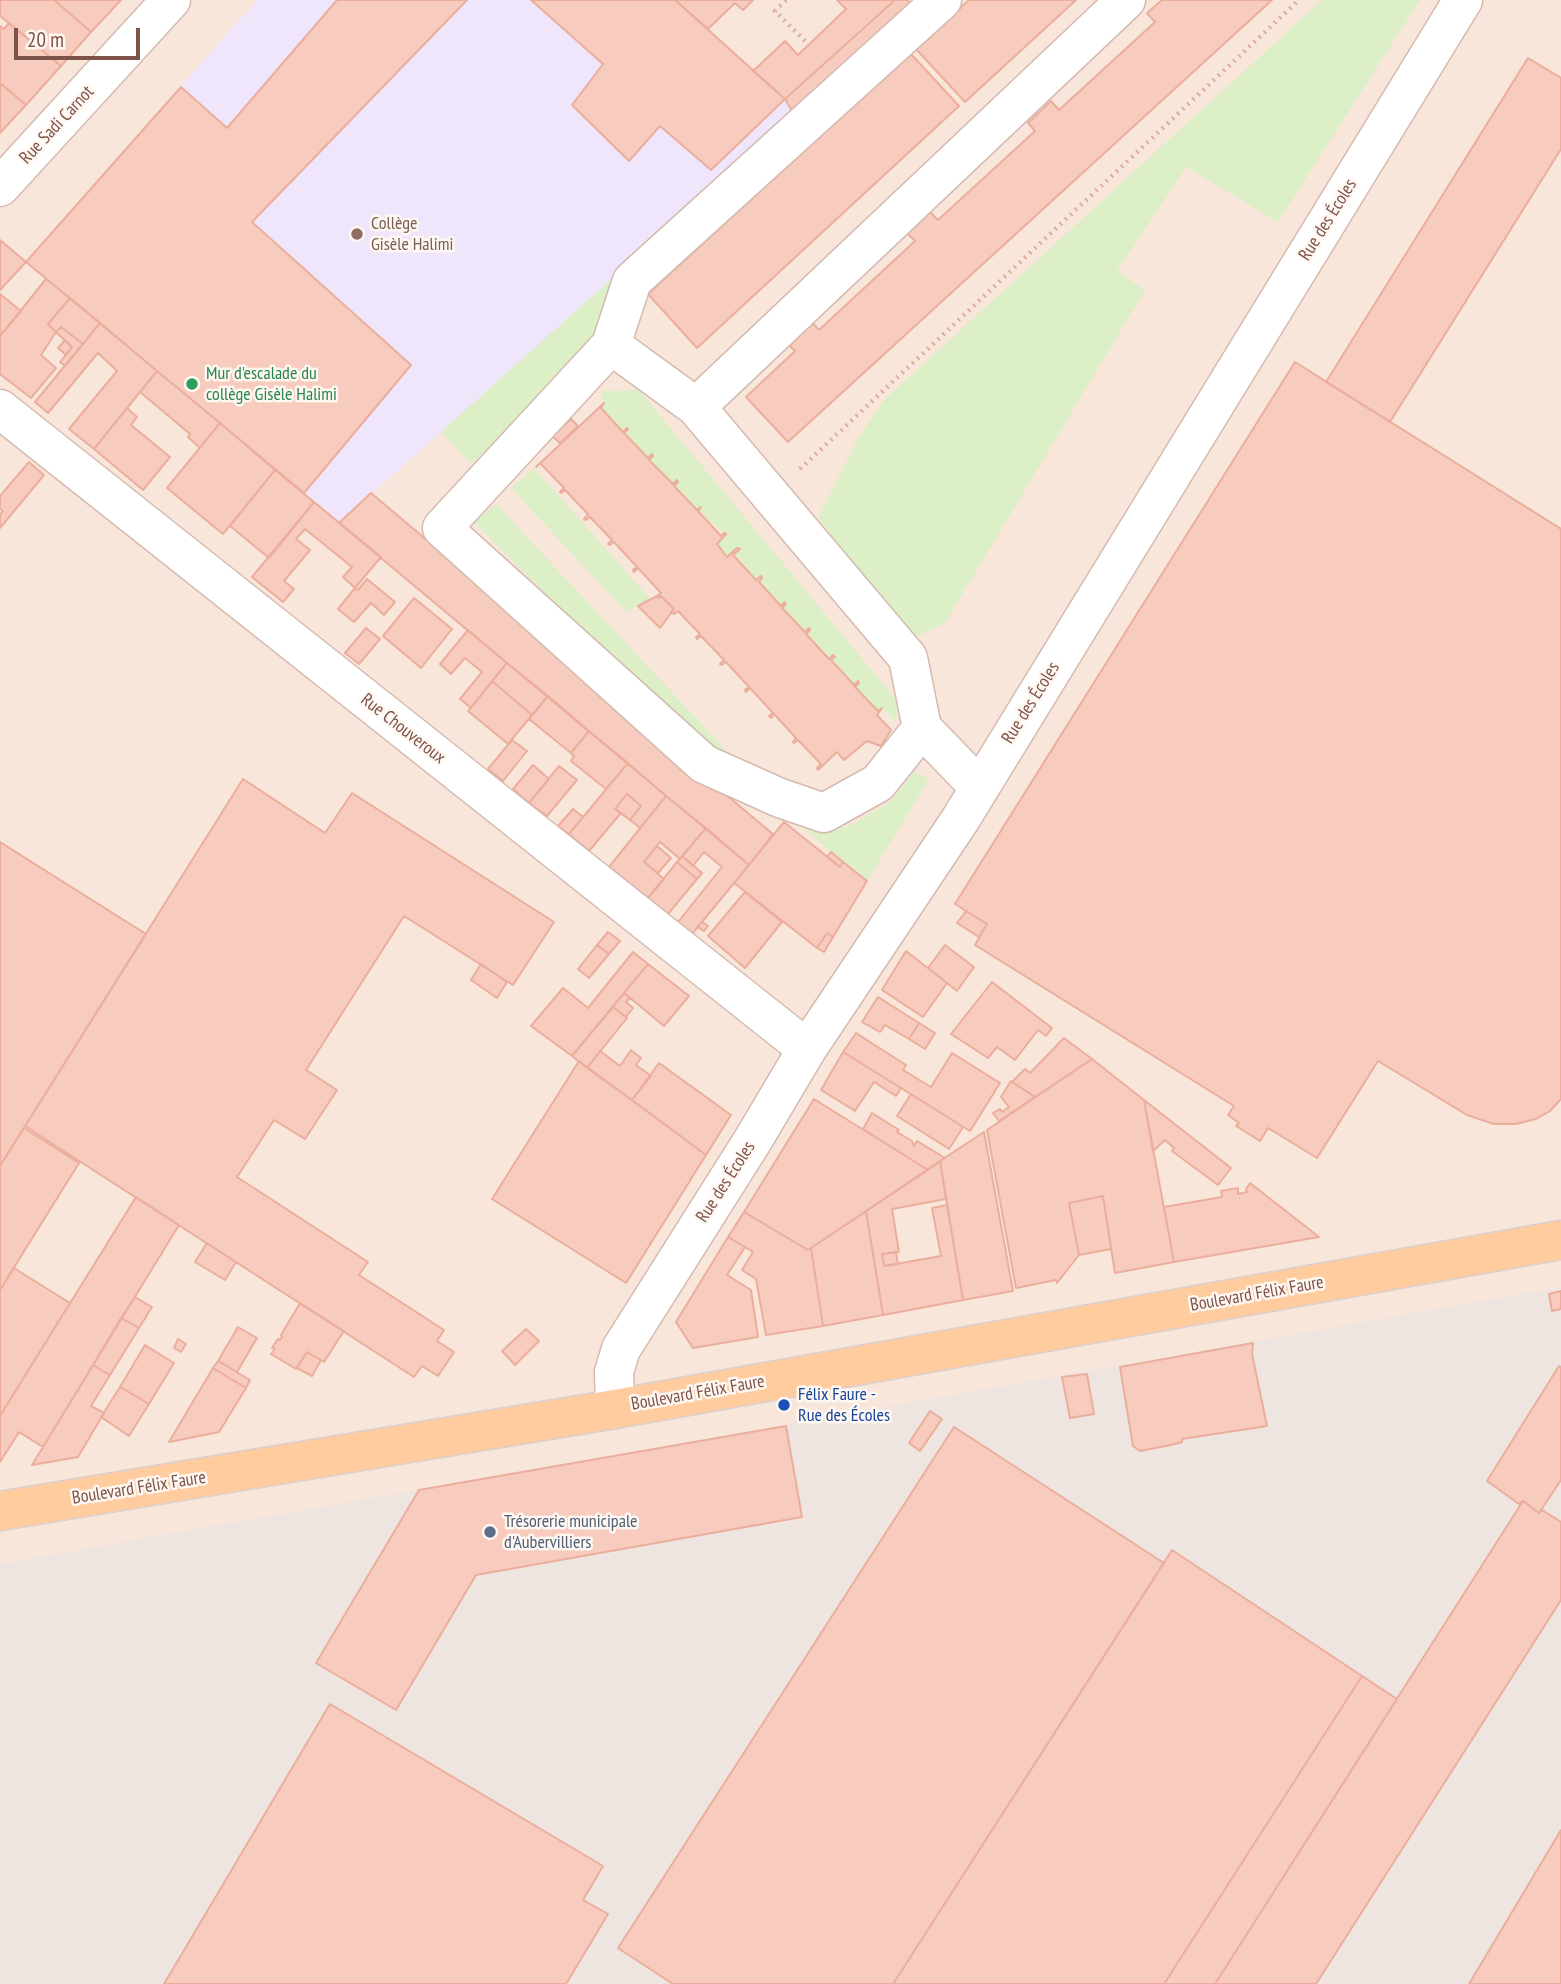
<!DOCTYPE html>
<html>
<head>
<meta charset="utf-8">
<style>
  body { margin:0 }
  #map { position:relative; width:1561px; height:1984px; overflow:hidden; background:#fef3ea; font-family:"PT Sans Narrow",sans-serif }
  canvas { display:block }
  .scale { position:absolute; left:14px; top:28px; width:126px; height:32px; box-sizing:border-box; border:4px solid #7d5349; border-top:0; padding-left:9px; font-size:21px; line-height:24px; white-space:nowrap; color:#7d5349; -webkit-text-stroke:5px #fff8f2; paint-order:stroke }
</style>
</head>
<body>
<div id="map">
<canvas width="1561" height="1984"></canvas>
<div class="scale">20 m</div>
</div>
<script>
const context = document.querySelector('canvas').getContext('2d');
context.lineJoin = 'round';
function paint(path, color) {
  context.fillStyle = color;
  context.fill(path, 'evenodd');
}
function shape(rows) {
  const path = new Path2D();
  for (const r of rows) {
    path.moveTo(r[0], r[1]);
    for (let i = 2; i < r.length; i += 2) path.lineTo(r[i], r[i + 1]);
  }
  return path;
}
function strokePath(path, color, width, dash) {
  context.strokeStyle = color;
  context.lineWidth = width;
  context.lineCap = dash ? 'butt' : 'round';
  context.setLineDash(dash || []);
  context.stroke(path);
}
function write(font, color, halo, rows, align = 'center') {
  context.font = font + ' "PT Sans Narrow",sans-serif';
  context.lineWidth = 5;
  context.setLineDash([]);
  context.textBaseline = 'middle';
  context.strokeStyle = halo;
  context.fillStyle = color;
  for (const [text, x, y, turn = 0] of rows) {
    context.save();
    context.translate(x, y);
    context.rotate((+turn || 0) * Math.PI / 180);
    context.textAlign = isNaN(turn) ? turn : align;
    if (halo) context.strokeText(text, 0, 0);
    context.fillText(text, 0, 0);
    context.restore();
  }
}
paint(shape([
  [0,0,1561,0,1561,1984,0,1984]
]), '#f9e6da');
paint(shape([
  [1561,1287,1561,1984,0,1984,0,1564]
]), '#eee4e0');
paint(shape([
  [257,0,675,0,785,99,795,116,339,523,26,262]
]), '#f0e6fb');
paint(shape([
  [1322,0,1420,0,1278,222,1186,167,1117,271,1145,290,945,623,909,640,818,517,858,438,884,400],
  [619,272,600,331,582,359,471,464,441,432],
  [639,390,899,703,895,722,883,708,878,711,855,687,858,682,854,685,831,660,835,656,829,659,806,634,809,629,805,632,782,608,785,603,781,606,759,582,761,577,756,580,733,555,739,549,727,557,717,544,725,534,698,511,701,507,697,510,674,486,677,481,673,484,649,460,653,456,648,458,624,433,628,429,623,432,601,408,604,404,600,391],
  [534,468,650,599,626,612,511,488],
  [496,504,724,748,720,752,559,621,549,598,474,522],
  [915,771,929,780,867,881,793,820,821,831,849,826,889,803]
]), '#ddefc6');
const building = shape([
  [0,0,54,0,91,32,61,66,0,16,0,0],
  [54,0,121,0,91,32,54,0],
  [337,0,467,0,252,222,411,365,304,493,26,262,181,87,227,128,337,0],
  [531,0,675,0,785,99,711,170,660,126,629,161,572,105,603,64,531,0],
  [675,0,753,0,743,10,735,3,708,29,675,0],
  [837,0,895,0,785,99,753,71,785,41,798,55,846,9,837,0],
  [895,0,907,0,913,6,795,116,785,99,895,0],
  [969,0,1076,0,965,102,916,49,969,0],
  [1162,0,1272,0,788,442,746,397,795,351,787,343,811,321,819,330,915,241,907,233,930,212,938,220,1035,131,1028,123,1051,101,1059,110,1155,22,1147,13,1162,0],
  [9,23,61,66,26,105,0,83,0,26,4,29,9,23],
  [910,53,959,106,697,348,648,294,910,53],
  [1528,58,1561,78,1561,149,1390,422,1326,382,1528,58],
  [0,83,26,105,0,133,0,83],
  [0,240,26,262,0,290,0,240],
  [46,279,70,298,48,324,56,332,41,355,56,368,31,398,0,374,0,336,46,279],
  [0,294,21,311,0,336,0,294],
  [70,298,100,323,83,344,61,327,56,332,48,324,70,298],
  [100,323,157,371,94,449,69,429,117,371,98,353,48,413,35,402,100,323],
  [61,327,83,344,65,366,60,362,72,347,56,332,61,327],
  [65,340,72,347,66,355,58,348,65,340],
  [1295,362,1561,529,1561,1099,1550,1111,1536,1119,1516,1124,1494,1124,1467,1115,1378,1061,1317,1158,1268,1128,1260,1141,1236,1126,1239,1123,1228,1115,1234,1106,975,945,987,924,955,904,1295,362],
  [157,371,220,423,200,448,188,437,190,434,140,392,157,371],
  [604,403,601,408,623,432,627,428,628,429,624,433,648,458,652,454,653,456,649,460,673,484,677,480,678,482,674,486,697,510,701,507,698,511,721,536,724,533,726,534,717,544,727,557,737,548,740,549,733,555,756,580,761,576,762,578,759,582,781,606,785,602,786,604,782,608,805,632,809,628,810,630,806,634,829,659,833,655,835,657,831,660,854,685,858,681,859,683,855,687,878,711,882,708,877,715,891,730,881,746,867,741,844,760,837,752,818,770,817,768,821,764,798,740,794,743,793,742,796,738,774,714,771,718,769,716,773,713,750,688,746,692,745,690,749,687,726,662,722,665,720,664,724,660,701,636,697,639,696,637,700,634,678,611,674,614,671,612,674,609,661,596,659,598,657,596,661,593,638,568,634,572,633,570,637,567,614,542,610,545,608,544,612,540,590,517,586,520,584,519,588,514,565,490,561,493,560,492,564,488,540,463,536,467,604,403],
  [127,408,137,417,131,425,170,457,143,490,94,449,127,408],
  [571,419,578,426,560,443,552,436,571,419],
  [220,423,275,470,223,534,167,488,220,423],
  [29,462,44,475,0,528,0,515,3,511,0,509,0,496,29,462],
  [275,470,314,502,269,558,230,526,275,470],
  [371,493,517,616,515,619,773,834,749,865,339,523,371,493],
  [314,502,381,557,355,588,343,577,352,567,305,529,296,539,310,550,284,581,294,589,283,602,252,577,314,502],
  [367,579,395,602,384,615,371,603,354,622,338,609,355,588,358,590,367,579],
  [657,596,659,598,661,596,674,609,660,628,638,606,657,596],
  [414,598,452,629,421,668,383,636,414,598],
  [366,628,380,639,359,664,345,653,366,628],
  [468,630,507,663,471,708,460,699,482,672,465,658,451,674,440,664,468,630],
  [507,663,548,696,532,715,492,681,507,663],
  [492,681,532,715,508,744,468,711,492,681],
  [548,696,589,731,571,753,529,719,548,696],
  [589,731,628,763,606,789,571,761,574,756,571,753,589,731],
  [512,740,527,751,503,781,488,769,512,740],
  [628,763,666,796,640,828,630,820,641,806,627,794,615,809,621,813,589,851,569,834,628,763],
  [533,765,549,779,529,803,513,789,533,765],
  [559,766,577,780,547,816,529,803,559,766],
  [243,779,325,833,352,793,554,922,513,985,404,916,306,1070,337,1090,305,1139,274,1120,237,1177,368,1262,359,1275,444,1330,437,1341,454,1352,438,1376,422,1366,414,1377,25,1126,243,779],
  [627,794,641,806,630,820,615,809,627,794],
  [666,796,706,828,680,859,660,842,644,862,664,879,648,898,609,867,666,796],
  [573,809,583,817,569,834,558,826,573,809],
  [784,822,840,867,843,862,867,881,833,937,827,933,817,948,734,883,784,822],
  [706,828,749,865,692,934,678,922,722,867,704,852,693,866,682,856,706,828],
  [0,842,146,934,0,1166,0,842],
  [657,846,671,858,658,873,644,862,657,846],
  [831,852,843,862,840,867,827,857,831,852],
  [682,856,702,873,697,879,677,862,682,856],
  [677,862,697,879,668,914,648,898,677,862],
  [745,892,782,922,745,968,708,936,745,892],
  [966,911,987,924,979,937,957,923,966,911],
  [702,922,708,926,704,931,698,927,702,922],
  [608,932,620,941,609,954,597,945,608,932],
  [827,933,833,937,824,952,817,948,827,933],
  [597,945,609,954,589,978,578,969,597,945],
  [945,945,974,967,957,991,928,968,945,945],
  [906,951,947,983,923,1017,882,990,906,951],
  [633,952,648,964,572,1056,531,1026,563,988,588,1008,633,952],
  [481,964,507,982,497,998,471,980,481,964],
  [648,964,689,996,664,1026,624,993,648,964],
  [992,982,1052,1028,1046,1036,1038,1030,1015,1060,997,1047,988,1058,951,1034,992,982],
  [624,993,630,998,626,1002,633,1008,626,1017,613,1007,624,993],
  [878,997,919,1023,909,1039,885,1025,880,1032,862,1022,878,997],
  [613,1007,627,1018,587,1068,572,1056,613,1007],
  [919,1023,935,1033,925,1049,909,1039,919,1023],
  [856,1033,906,1065,903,1070,931,1087,952,1053,1000,1083,970,1131,843,1052,856,1033],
  [1064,1038,1092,1059,1035,1097,1012,1082,1025,1069,1030,1073,1064,1038],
  [631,1050,641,1058,636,1065,651,1076,632,1100,587,1068,600,1051,620,1066,631,1050],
  [843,1052,901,1088,896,1096,874,1082,855,1111,821,1090,843,1052],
  [1092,1059,1144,1100,1174,1262,1115,1273,1103,1196,1069,1203,1079,1255,1057,1283,1056,1280,1016,1288,987,1130,1092,1059],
  [579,1061,706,1155,626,1283,492,1199,579,1061],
  [659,1063,731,1115,706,1155,632,1100,659,1063],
  [1011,1081,1035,1097,999,1121,993,1113,1000,1109,1002,1112,1009,1107,1001,1097,1011,1081],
  [911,1094,963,1127,949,1149,897,1116,911,1094],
  [814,1099,928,1170,808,1250,744,1212,814,1099],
  [1144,1100,1231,1168,1218,1185,1172,1151,1174,1148,1165,1140,1153,1151,1144,1100],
  [872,1113,899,1130,897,1132,912,1141,914,1146,917,1141,945,1158,928,1170,863,1129,872,1113],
  [24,1128,79,1163,0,1290,0,1166,24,1128],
  [984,1132,1013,1291,963,1300,940,1161,984,1132],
  [940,1161,946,1199,892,1209,899,1252,882,1254,884,1266,941,1256,932,1208,947,1205,963,1300,883,1315,866,1211,940,1161],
  [1250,1183,1319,1237,1174,1262,1164,1207,1222,1197,1221,1191,1238,1188,1238,1194,1247,1192,1246,1189,1250,1183],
  [1103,1196,1111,1249,1079,1255,1069,1203,1103,1196],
  [136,1197,179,1225,43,1447,19,1432,0,1462,0,1416,136,1197],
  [866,1211,883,1315,823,1326,811,1248,866,1211],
  [744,1212,808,1250,811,1248,823,1326,766,1335,756,1279,742,1270,753,1252,728,1237,744,1212],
  [728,1237,745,1247,727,1275,751,1290,758,1337,693,1348,676,1322,728,1237],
  [207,1243,236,1262,225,1280,195,1262,207,1243],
  [896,1252,898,1264,884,1266,882,1254,896,1252],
  [14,1268,70,1303,0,1416,0,1290,14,1268],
  [1561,1291,1561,1309,1552,1311,1549,1294,1561,1291],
  [135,1297,152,1307,139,1328,121,1318,135,1297],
  [300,1303,344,1331,324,1362,307,1352,296,1369,271,1354,275,1349,272,1348,278,1339,280,1340,282,1337,281,1335,300,1303],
  [121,1318,139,1328,110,1375,93,1365,121,1318],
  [238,1327,257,1338,237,1372,218,1361,238,1327],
  [526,1329,539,1341,515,1365,502,1351,526,1329],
  [178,1339,186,1344,181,1352,174,1348,178,1339],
  [1253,1343,1252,1354,1267,1426,1182,1439,1182,1442,1171,1445,1140,1451,1133,1446,1120,1367,1253,1343],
  [145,1345,174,1363,149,1404,120,1387,145,1345],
  [307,1352,321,1360,312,1376,297,1368,307,1352],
  [218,1361,250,1380,246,1388,213,1368,218,1361],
  [93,1365,110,1375,91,1406,104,1413,78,1457,32,1465,93,1365],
  [1559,1366,1561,1367,1561,1480,1539,1513,1523,1501,1519,1504,1487,1481,1559,1366],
  [213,1368,246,1388,219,1432,169,1442,213,1368],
  [1087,1374,1094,1414,1070,1418,1062,1377,1087,1374],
  [120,1387,149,1404,129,1436,101,1417,120,1387],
  [930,1411,942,1419,920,1451,909,1443,930,1411],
  [786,1426,802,1517,476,1575,396,1710,316,1663,419,1490,786,1426],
  [954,1427,1164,1563,893,1984,673,1984,618,1948,954,1427],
  [1523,1501,1539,1513,1542,1510,1561,1522,1561,1600,1316,1984,1215,1984,1523,1501],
  [1172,1550,1362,1676,1164,1984,893,1984,1172,1550],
  [1362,1676,1397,1699,1215,1984,1164,1984,1362,1676],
  [330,1704,603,1866,583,1900,608,1914,566,1984,164,1984,330,1704],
  [1561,1830,1561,1984,1469,1984,1561,1830]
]);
paint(building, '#f7cbbe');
strokePath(building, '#ebae9d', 2);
const minor = shape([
  [942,0,632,281,611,345,696,407,908,658,922,728,979,787],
  [0,187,171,0],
  [611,345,442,528,704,764,780,798,824,813,878,783,922,728],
  [696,407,1126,0],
  [0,409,807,1049],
  [615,1409,614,1372,621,1349,753,1140,807,1049,960,820,1463,0]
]);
const major = shape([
  [0,1511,615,1409,1561,1240]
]);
strokePath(minor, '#d5bab0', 41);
strokePath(major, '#dbcfcc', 41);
strokePath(shape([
  [786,0,775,11,809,45],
  [800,469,1299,0]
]), '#ddaea0', 4.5, [2, 5]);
strokePath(minor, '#fff', 38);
strokePath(major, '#ffcca0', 38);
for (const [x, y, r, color] of [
  [357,234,7,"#8d6e63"],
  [192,384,7,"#2e9e5b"],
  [784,1405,7,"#1a4fb4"],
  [490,1532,7,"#5c6f8a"]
]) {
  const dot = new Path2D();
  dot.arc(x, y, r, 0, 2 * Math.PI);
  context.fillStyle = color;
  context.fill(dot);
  strokePath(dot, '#fff8f2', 2.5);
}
write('18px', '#7d5349', '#fff8f2', [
  ["Rue Sadi Carnot",57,125,-47],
  ["Rue des Écoles",1328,220,-58],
  ["Rue des Écoles",1031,703,-58],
  ["Rue Chouveroux",403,729,38],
  ["Rue des Écoles",726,1182,-57],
  ["Boulevard Félix Faure",1257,1294,-10],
  ["Boulevard Félix Faure",698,1393,-10],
  ["Boulevard Félix Faure",139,1488,-9]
]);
write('18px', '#785e54', '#fff8f2', [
  ["Collège",371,224],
  ["Gisèle Halimi",371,245]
], 'left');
write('18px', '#27864d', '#fff8f2', [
  ["Mur d'escalade du",206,374],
  ["collège Gisèle Halimi",206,395]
], 'left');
write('18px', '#164399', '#fff8f2', [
  ["Félix Faure -",798,1395],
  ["Rue des Écoles",798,1416]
], 'left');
write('18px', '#4e5e75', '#fff8f2', [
  ["Trésorerie municipale",504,1522],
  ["d'Aubervilliers",504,1543]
], 'left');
</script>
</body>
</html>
